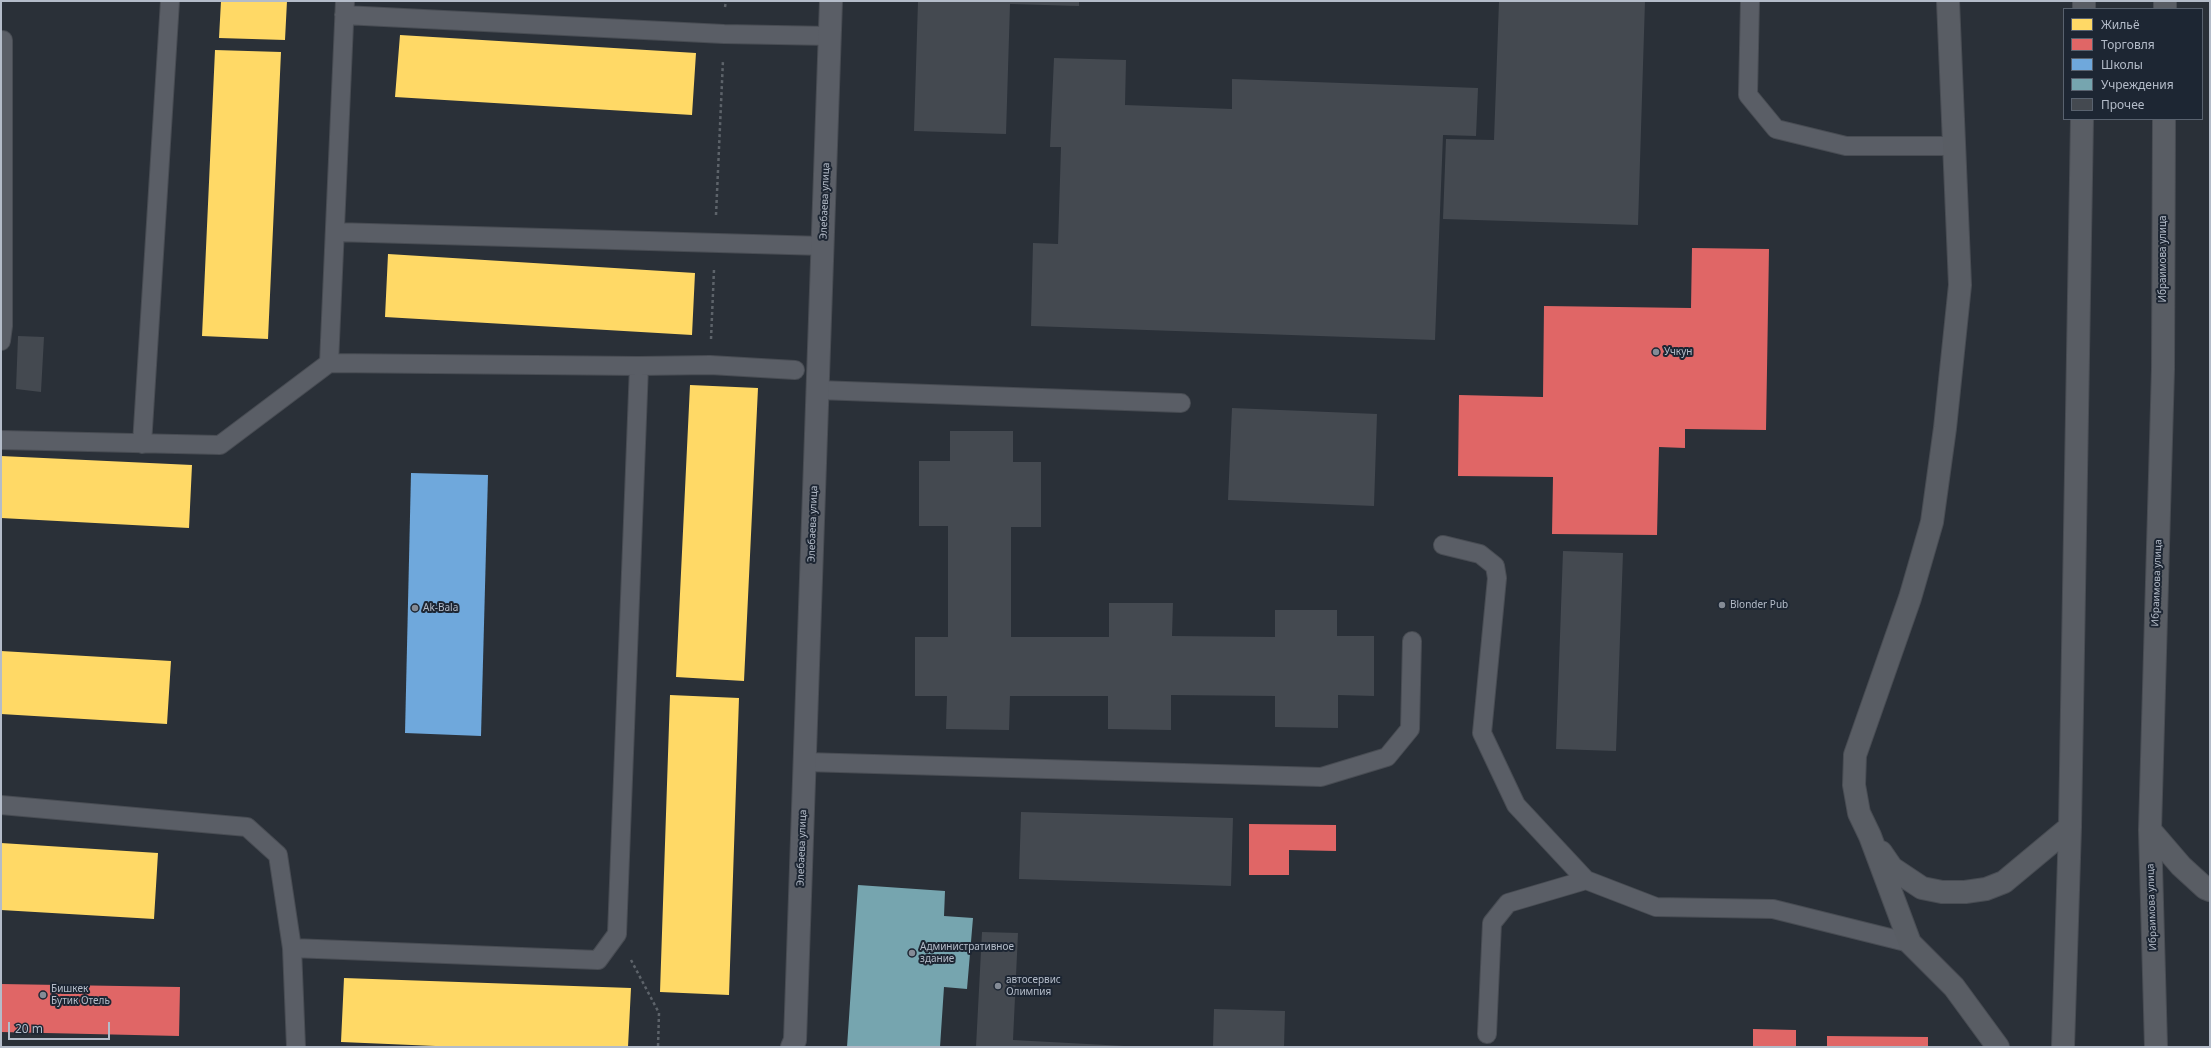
<!DOCTYPE html>
<html>
<head>
<meta charset="utf-8">
<style>
  body { margin:0 }
  #map { position:relative; width:2211px; height:1048px; overflow:hidden; background:#2a3038; font-family:"Noto Sans",sans-serif }
  canvas { display:block }
  .frame { position:absolute; inset:0; border:2px solid #b4bcc9; pointer-events:none }
  .legend { position:absolute; left:2063px; top:8px; width:140px; height:112px; box-sizing:border-box; background:#1d2633; border:1px solid #59626f; margin:0; padding:5px 7px; list-style:none; font-size:12px; color:#b4bcc9 }
  .legend li { display:flex; align-items:center; gap:8px; height:20px }
  .legend b { width:20px; border:1px solid #59626f }
  .scale { position:absolute; left:8px; top:1022px; width:102px; height:18px; box-sizing:border-box; border:2px solid #b4bcc9; border-top:0; padding-left:5px; font-size:12px; line-height:14px; white-space:nowrap; color:#b4bcc9; -webkit-text-stroke:3px #1d2633; paint-order:stroke }
</style>
</head>
<body>
<div id="map">
<canvas width="2211" height="1048"></canvas>
<div class="frame"></div>
<ul class="legend">
<li><b style="height:11px;background:#ffd966"></b>Жильё</li>
<li><b style="height:11px;background:#e06666"></b>Торговля</li>
<li><b style="height:11px;background:#6fa8dc"></b>Школы</li>
<li><b style="height:11px;background:#76a5af"></b>Учреждения</li>
<li><b style="height:11px;background:#444950"></b>Прочее</li>
</ul>
<div class="scale">20 m</div>
</div>
<script>
const context = document.querySelector('canvas').getContext('2d');
context.lineJoin = 'round';
function paint(path, color) {
  context.fillStyle = color;
  context.fill(path, 'evenodd');
}
function shape(rows) {
  const path = new Path2D();
  for (const r of rows) {
    path.moveTo(r[0], r[1]);
    for (let i = 2; i < r.length; i += 2) path.lineTo(r[i], r[i + 1]);
  }
  return path;
}
function strokePath(path, color, width, dash) {
  context.strokeStyle = color;
  context.lineWidth = width;
  context.lineCap = dash ? 'butt' : 'round';
  context.setLineDash(dash || []);
  context.stroke(path);
}
function write(font, color, halo, rows, align = 'center') {
  context.font = font + ' "Noto Sans",sans-serif';
  context.lineWidth = 4;
  context.setLineDash([]);
  context.textBaseline = 'middle';
  context.strokeStyle = halo;
  context.fillStyle = color;
  for (const [text, x, y, turn = 0] of rows) {
    context.save();
    context.translate(x, y);
    context.rotate((+turn || 0) * Math.PI / 180);
    context.textAlign = isNaN(turn) ? turn : align;
    if (halo) context.strokeText(text, 0, 0);
    context.fillText(text, 0, 0);
    context.restore();
  }
}
paint(shape([
  [221,1,287,1,285,40,219,38],
  [400,35,696,53,692,115,395,97],
  [215,50,281,52,268,339,202,336],
  [388,254,695,273,692,335,385,317],
  [690,385,758,388,744,681,676,677],
  [1,456,192,465,189,528,1,518],
  [1,651,171,661,167,724,1,714],
  [670,695,739,698,729,995,660,992],
  [1,843,158,853,154,919,1,910],
  [344,978,631,988,628,1047,459,1047,341,1042]
]), '#ffd966');
paint(shape([
  [1692,248,1769,249,1766,430,1685,429,1685,448,1659,447,1657,535,1552,534,1553,477,1458,476,1459,395,1543,397,1544,306,1691,308],
  [1249,824,1336,825,1336,851,1289,850,1289,875,1249,875],
  [1,984,180,987,179,1036,1,1032],
  [1753,1029,1796,1030,1796,1047,1753,1047],
  [1827,1036,1928,1037,1928,1047,1827,1047]
]), '#e06666');
paint(shape([
  [411,473,488,475,481,736,405,733]
]), '#6fa8dc');
paint(shape([
  [858,885,945,891,944,916,973,918,967,989,944,987,940,1047,847,1047]
]), '#76a5af');
paint(shape([
  [918,1,1079,1,1079,6,1010,4,1006,134,914,131],
  [1499,1,1645,1,1638,225,1443,219,1446,139,1494,140],
  [1054,58,1126,60,1125,105,1232,109,1232,79,1478,88,1476,136,1443,135,1435,340,1031,326,1033,243,1058,244,1061,147,1050,147],
  [18,336,44,337,41,392,16,389],
  [1232,408,1377,414,1374,506,1228,500],
  [950,431,1013,431,1013,462,1041,462,1041,527,1011,527,1011,637,1109,637,1109,603,1173,603,1172,636,1275,637,1275,610,1337,610,1337,636,1374,636,1374,696,1338,695,1338,728,1275,727,1275,696,1171,695,1171,730,1108,729,1108,696,1010,696,1009,730,946,729,947,696,915,696,915,637,948,637,948,526,919,526,919,461,950,461],
  [1563,551,1623,553,1616,751,1556,749],
  [1021,812,1233,818,1231,886,1019,879],
  [982,932,1018,933,1013,1040,1143,1047,976,1047],
  [1214,1009,1285,1011,1284,1047,1213,1047]
]), '#444950');
const lane = shape([
  [1750,1,1748,95,1776,129,1846,146,1954,146],
  [344,15,724,34,830,36],
  [335,232,823,246],
  [1,341,3,326,3,40],
  [329,363,345,1],
  [818,390,1181,403],
  [1,440,220,445,329,363,639,366],
  [142,444,170,1],
  [1443,545,1480,554,1495,566,1497,578,1482,733,1516,805,1586,880,1656,907,1773,909,1910,943],
  [805,762,1321,777,1387,757,1410,729,1412,641],
  [1,805,247,827,278,855,292,948],
  [1487,1034,1492,923,1508,903,1586,880],
  [296,1047,292,948,598,960,617,934,639,366,710,365,795,370]
]);
const street = shape([
  [792,1047,795,1040,831,1]
]);
const secondary = shape([
  [1948,1,1960,285,1945,428,1932,522,1910,598,1855,755,1854,785,1859,813,1870,836,1910,943,1954,987,1998,1047],
  [2084,9,2084,1],
  [2165,9,2165,1],
  [2150,830,2181,866,2205,888,2210,890],
  [1881,852,1892,868,1922,888,1942,892,1965,892,1986,889,2004,882,2070,827],
  [2063,1047,2070,827,2082,119],
  [2156,1047,2150,830,2163,369,2164,119]
]);
strokePath(lane, '#484c53', 20);
strokePath(street, '#484c53', 24);
strokePath(secondary, '#484c53', 24);
strokePath(shape([
  [725,7,726,1],
  [716,215,723,60],
  [711,339,714,270],
  [631,960,659,1013,658,1047]
]), '#5d636a', 2.5, [3, 3]);
strokePath(lane, '#5a5e66', 18);
strokePath(street, '#5a5e66', 22);
strokePath(secondary, '#595d64', 22);
for (const [x, y, r, color] of [
  [1656,352,4,"#848b96"],
  [1722,605,4,"#848b96"],
  [415,608,4,"#848b96"],
  [912,953,4,"#848b96"],
  [998,986,4,"#848b96"],
  [43,995,4,"#848b96"]
]) {
  const dot = new Path2D();
  dot.arc(x, y, r, 0, 2 * Math.PI);
  context.fillStyle = color;
  context.fill(dot);
  strokePath(dot, '#1d2633', 1.5);
}
write('10px', '#b4bcc9', '#1d2633', [
  ["Элебаева улица",825,201,-88],
  ["Ибраимова улица",2163,259,-90],
  ["Элебаева улица",813,524,-88],
  ["Ибраимова улица",2157,583,-88],
  ["Элебаева улица",802,848,-88],
  ["Ибраимова улица",2152,907,-92]
]);
write('10px', '#b4bcc9', '#1d2633', [
  ["Учкун",1664,352],
  ["Blonder Pub",1730,605],
  ["Ak-Bala",423,608],
  ["Административное",920,947],
  ["здание",920,959],
  ["автосервис",1006,980],
  ["Олимпия",1006,992],
  ["Бишкек",51,989],
  ["Бутик Отель",51,1001]
], 'left');
</script>
</body>
</html>
